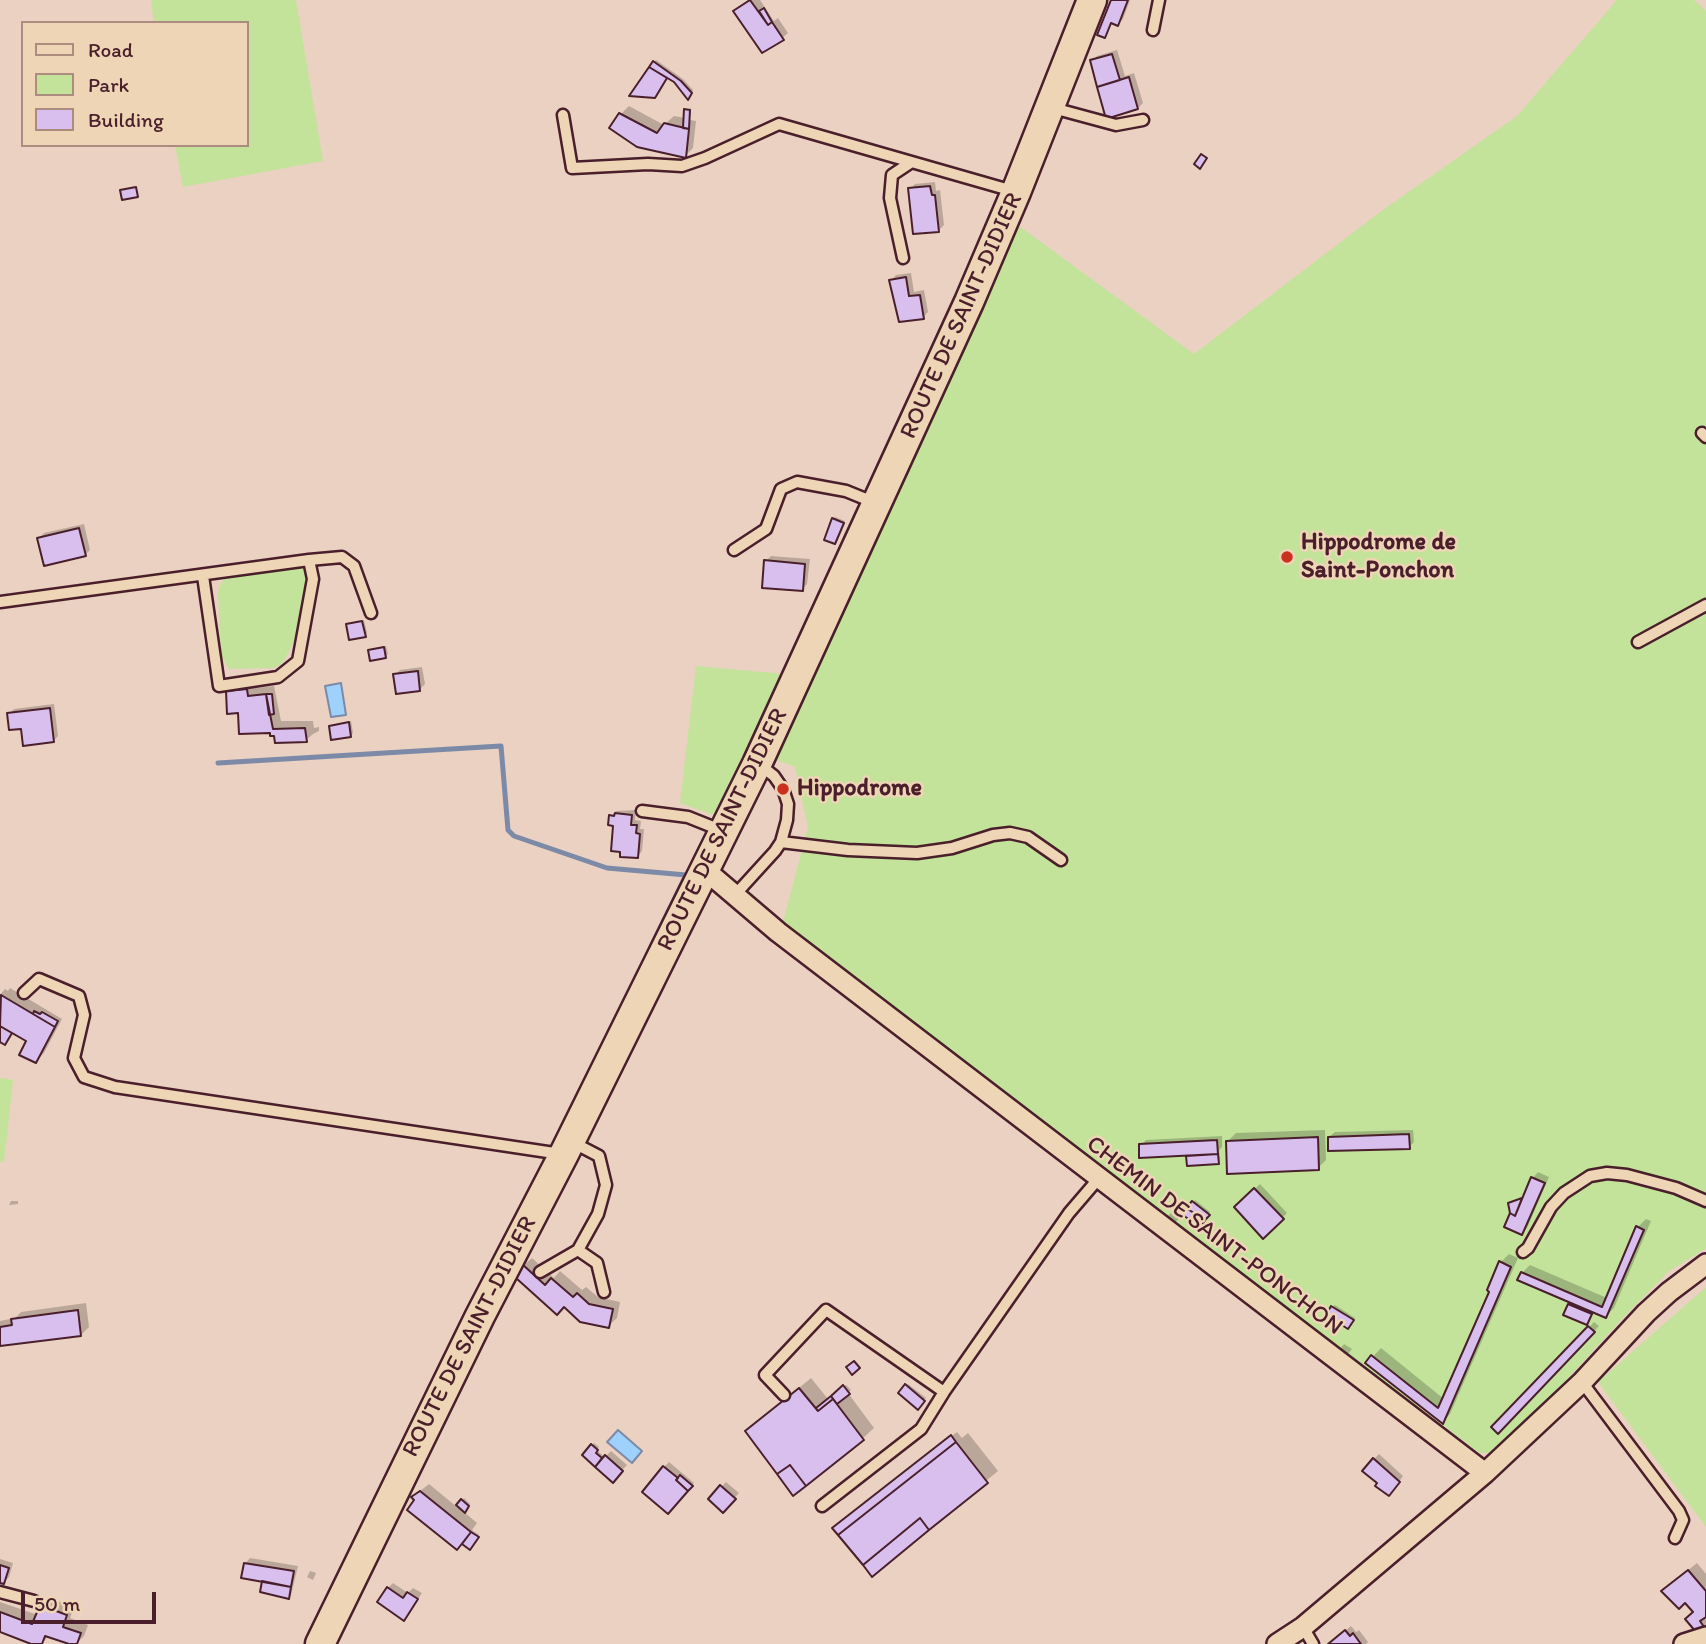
<!DOCTYPE html>
<html>
<head>
<meta charset="utf-8">
<style>
  body { margin:0 }
  #map { position:relative; width:1706px; height:1644px; overflow:hidden; background:#ead1c1; font-family:Itim,sans-serif }
  canvas { display:block }
  .legend { position:absolute; left:21px; top:21px; width:228px; height:126px; box-sizing:border-box; background:#eed5b6; border:2px solid #ac8c7e; margin:0; padding:9px 12px; list-style:none; font-size:21px; color:#4a1f2b }
  .legend li { display:flex; align-items:center; gap:14px; height:35px }
  .legend b { width:35px; border:2px solid #ac8c7e }
  .scale { position:absolute; left:21px; top:1592px; width:135px; height:32px; box-sizing:border-box; border:4px solid #4a1f2b; border-top:0; padding-left:9px; font-size:21px; line-height:24px; white-space:nowrap; color:#4a1f2b; -webkit-text-stroke:5px #eed5b6; paint-order:stroke }
</style>
</head>
<body>
<div id="map">
<canvas width="1706" height="1644"></canvas>
<ul class="legend">
<li><b style="height:9px;background:#eed5b6"></b>Road</li>
<li><b style="height:19px;background:#c3e39b"></b>Park</li>
<li><b style="height:19px;background:#d8bfee"></b>Building</li>
</ul>
<div class="scale">50 m</div>
</div>
<script>
const context = document.querySelector('canvas').getContext('2d');
context.lineJoin = 'round';
function paint(path, color) {
  context.fillStyle = color;
  context.fill(path, 'evenodd');
}
function shape(rows) {
  const path = new Path2D();
  for (const r of rows) {
    path.moveTo(r[0], r[1]);
    for (let i = 2; i < r.length; i += 2) path.lineTo(r[i], r[i + 1]);
  }
  return path;
}
function strokePath(path, color, width, dash) {
  context.strokeStyle = color;
  context.lineWidth = width;
  context.lineCap = dash ? 'butt' : 'round';
  context.setLineDash(dash || []);
  context.stroke(path);
}
function write(font, color, halo, rows, align = 'center') {
  context.font = font + ' Itim,sans-serif';
  context.lineWidth = 5;
  context.setLineDash([]);
  context.textBaseline = 'middle';
  context.strokeStyle = halo;
  context.fillStyle = color;
  for (const [text, x, y, turn = 0] of rows) {
    context.save();
    context.translate(x, y);
    context.rotate((+turn || 0) * Math.PI / 180);
    context.textAlign = isNaN(turn) ? turn : align;
    if (halo) context.strokeText(text, 0, 0);
    context.fillText(text, 0, 0);
    context.restore();
  }
}
paint(shape([
  [151,0,296,0,323,161,183,187,175,145,247,145,247,23,154,23],
  [1617,0,1694,0,1706,11,1706,1248,1668,1272,1620,1321,1504,1449,1493,1453,1480,1453,781,930,808,827,795,767,774,759,1019,226,1194,354,1380,212,1517,116],
  [300,567,304,570,308,580,300,629,285,659,280,665,273,668,229,669,221,655,218,593,220,585,225,578],
  [696,666,784,674,714,815,680,803],
  [0,1078,13,1080,4,1162,0,1162],
  [1706,1287,1706,1527,1598,1382]
]), '#c3e39b');
const water = shape([
  [341,683,346,715,331,717,325,686,341,683],
  [618,1430,642,1451,632,1463,607,1442,618,1430]
]);
paint(water, '#9ed1fb');
strokePath(water, '#7c8aa8', 2);
paint(shape([
  [750,0,760,0,774,21,778,18,788,33,782,38,735,11],
  [1113,0,1130,0,1123,19,1118,24,1113,22,1105,36],
  [1117,50,1125,76,1134,73,1143,103,1138,108,1092,61,1097,56],
  [656,60,683,79,693,90,690,96,668,76,655,96,633,94],
  [629,106,664,125,674,116,685,118,686,110,691,108,690,120,696,121,693,148,685,156,621,114],
  [935,182,936,191,940,190,944,225,939,230,910,189,915,184],
  [911,273,914,292,924,290,928,312,923,317,891,281,896,275],
  [835,517,845,521,835,542,833,519],
  [84,524,90,550,85,555,39,538,44,533],
  [771,556,810,559,807,584,802,589,766,561],
  [364,620,367,633,365,635,348,625],
  [386,646,388,654,386,656,369,650],
  [422,667,425,684,420,689,395,675,400,670],
  [255,681,256,688,274,686,281,721,313,721,314,728,319,727,319,731,313,734,306,740,276,734,240,711,227,692,236,683],
  [54,704,58,736,53,741,9,714,14,709],
  [351,721,353,733,351,735,331,726],
  [636,810,635,820,641,821,640,829,644,829,642,851,637,857,611,816,616,811],
  [10,988,62,1019,44,1053,36,1061,28,1040,14,1032,5,1043,0,1040,0,995,5,989,8,991],
  [1325,1130,1326,1160,1318,1168,1228,1141,1236,1133],
  [1413,1130,1414,1142,1409,1147,1329,1137,1335,1132],
  [1222,1136,1222,1147,1219,1150,1220,1160,1218,1162,1188,1164,1188,1154,1141,1145,1146,1140],
  [1538,1172,1549,1177,1527,1228,1522,1233,1511,1215,1512,1202,1524,1197,1533,1178],
  [1260,1184,1287,1213,1264,1236,1236,1207],
  [1195,1200,1210,1212,1202,1223,1184,1214],
  [11,1201,18,1201,18,1204,9,1205],
  [1171,1213,1179,1218,1175,1223,1167,1217],
  [1646,1219,1651,1221,1614,1308,1606,1316,1593,1311,1589,1321,1569,1305,1572,1302,1522,1273,1530,1265,1607,1298,1638,1227],
  [1509,1254,1518,1258,1450,1414,1443,1422,1368,1362,1381,1348,1444,1399,1491,1291,1501,1262],
  [532,1258,554,1278,560,1271,582,1290,586,1287,598,1297,620,1302,617,1318,608,1326,565,1305,518,1278,524,1265],
  [86,1303,89,1327,81,1335,0,1344,0,1321,15,1318,21,1312],
  [1335,1305,1355,1318,1350,1325,1333,1307],
  [1594,1322,1599,1326,1498,1431,1494,1427],
  [1344,1344,1352,1349,1348,1354,1341,1348],
  [811,1378,828,1399,846,1385,851,1390,848,1393,874,1428,862,1439,747,1431],
  [908,1384,926,1398,918,1407,900,1393],
  [957,1432,962,1438,968,1433,998,1471,928,1529,840,1524],
  [594,1443,599,1447,596,1450,605,1457,611,1451,627,1465,613,1480,584,1454],
  [1379,1454,1403,1476,1394,1489,1380,1482,1374,1459],
  [669,1462,694,1483,673,1507,664,1467],
  [726,1482,739,1493,723,1511,710,1499],
  [429,1484,457,1507,464,1498,470,1504,464,1512,477,1523,472,1530,479,1535,469,1548,416,1500,415,1495],
  [250,1558,298,1566,291,1595,289,1597,264,1580,245,1564],
  [0,1559,13,1563,9,1577,4,1582,0,1581],
  [1697,1563,1706,1574,1706,1628,1697,1630,1695,1612,1672,1583],
  [310,1571,316,1573,313,1580,307,1577],
  [393,1583,408,1593,413,1588,422,1593,409,1613,388,1588],
  [49,1598,74,1607,70,1618,88,1625,84,1636,76,1644,49,1635,42,1644,36,1644,0,1630,0,1602,38,1615,41,1606],
  [1351,1626,1356,1632,1359,1630,1368,1642,1366,1644,1329,1644]
]), '#0003');
strokePath(shape([
  [218,763,501,746,508,830,514,836,607,868,686,875,648,953]
]), '#7c8aa8', 5);
const building = shape([
  [750,0,768,25,772,22,784,40,762,53,733,11,750,0],
  [1111,0,1128,0,1118,26,1111,23,1105,38,1097,35,1111,0],
  [764,8,772,22,768,25,759,11,764,8],
  [1112,54,1120,80,1097,87,1090,60,1112,54],
  [653,61,681,81,692,93,688,100,674,82,649,67,653,61],
  [649,67,667,78,655,98,629,96,649,67],
  [1129,77,1138,109,1106,119,1097,87,1129,77],
  [684,109,690,110,689,129,683,128,684,109],
  [619,113,657,133,664,123,689,129,686,158,637,147,609,128,619,113],
  [1201,154,1207,158,1200,169,1194,164,1201,154],
  [930,186,932,195,935,195,939,232,913,234,908,188,930,186],
  [136,187,138,197,122,200,120,190,136,187],
  [906,277,909,296,920,295,924,319,899,322,889,280,906,277],
  [832,518,844,523,835,544,824,540,832,518],
  [79,528,86,556,44,566,37,538,79,528],
  [764,560,805,564,803,591,762,588,764,560],
  [362,621,366,637,349,640,346,624,362,621],
  [384,647,386,658,370,661,368,650,384,647],
  [418,671,420,691,396,694,393,674,418,671],
  [247,689,248,696,266,694,273,729,305,728,307,742,275,743,274,736,270,736,270,733,239,734,238,713,227,714,226,691,247,689],
  [266,694,272,694,274,714,269,715,266,694],
  [50,708,54,742,23,746,21,729,9,730,7,713,50,708],
  [349,722,351,737,331,740,329,726,349,722],
  [615,813,632,815,631,825,637,825,636,833,640,834,638,858,620,857,620,852,611,851,613,826,608,825,609,815,614,816,615,813],
  [1,995,55,1027,36,1063,19,1055,26,1041,0,1026,1,995],
  [34,1011,40,1014,42,1012,58,1021,55,1027,33,1014,34,1011],
  [0,1026,12,1033,5,1045,0,1042,0,1026],
  [1409,1134,1410,1149,1328,1151,1328,1137,1409,1134],
  [1318,1137,1319,1170,1227,1174,1226,1141,1318,1137],
  [1217,1140,1218,1154,1139,1158,1139,1144,1217,1140],
  [1218,1154,1219,1164,1187,1166,1186,1156,1218,1154],
  [1531,1177,1545,1183,1522,1235,1504,1227,1510,1213,1515,1216,1531,1177],
  [1254,1188,1284,1219,1263,1239,1234,1207,1254,1188],
  [1522,1198,1515,1216,1510,1213,1508,1203,1522,1198],
  [1192,1201,1210,1215,1205,1220,1186,1208,1192,1201],
  [1186,1208,1205,1220,1201,1227,1181,1214,1186,1208],
  [1636,1226,1644,1230,1606,1318,1517,1280,1521,1272,1602,1307,1636,1226],
  [1499,1261,1511,1267,1443,1424,1365,1363,1371,1355,1438,1408,1489,1292,1487,1290,1499,1261],
  [522,1264,545,1285,551,1278,573,1297,577,1293,589,1304,613,1309,609,1328,580,1322,564,1307,557,1315,516,1278,522,1264],
  [1568,1304,1592,1314,1587,1325,1563,1315,1568,1304],
  [1331,1306,1354,1320,1348,1329,1326,1315,1331,1306],
  [78,1310,81,1336,0,1346,0,1327,12,1325,11,1319,78,1310],
  [1588,1326,1595,1332,1498,1434,1491,1427,1588,1326],
  [854,1361,860,1368,852,1375,846,1367,854,1361],
  [905,1384,925,1401,918,1410,898,1393,905,1384],
  [843,1385,850,1394,837,1404,831,1396,843,1385],
  [799,1388,818,1411,833,1399,864,1440,806,1486,790,1465,777,1474,745,1431,799,1388],
  [831,1396,833,1399,818,1411,816,1408,831,1396],
  [951,1435,956,1442,838,1535,832,1528,951,1435],
  [956,1442,988,1483,929,1530,920,1518,863,1565,838,1535,956,1442],
  [591,1444,598,1450,596,1453,602,1458,595,1467,582,1455,591,1444],
  [605,1455,623,1471,613,1483,595,1467,605,1455],
  [1373,1458,1400,1482,1389,1496,1375,1486,1377,1483,1362,1471,1373,1458],
  [790,1465,806,1486,793,1496,777,1474,790,1465],
  [663,1466,678,1478,676,1480,688,1491,668,1514,642,1492,663,1466],
  [680,1475,693,1486,688,1491,676,1480,680,1475],
  [720,1485,736,1499,723,1513,708,1499,720,1485],
  [420,1491,471,1532,457,1550,407,1510,414,1500,411,1497,420,1491],
  [461,1499,469,1506,465,1513,456,1505,461,1499],
  [920,1518,929,1530,872,1577,863,1565,920,1518],
  [471,1532,479,1537,470,1550,462,1544,471,1532],
  [244,1563,294,1571,291,1587,241,1578,244,1563],
  [0,1565,9,1568,4,1584,0,1583,0,1565],
  [1688,1570,1706,1591,1706,1617,1700,1621,1706,1630,1696,1632,1685,1619,1693,1612,1685,1603,1679,1609,1661,1591,1688,1570],
  [262,1581,291,1587,289,1599,260,1592,262,1581],
  [387,1587,403,1598,407,1592,418,1599,404,1621,377,1602,387,1587],
  [40,1605,67,1615,63,1627,81,1633,77,1644,69,1644,45,1636,42,1644,31,1644,0,1632,0,1612,32,1624,40,1605],
  [1345,1630,1350,1636,1353,1633,1361,1644,1328,1644,1345,1630]
]);
paint(building, '#d8bfee');
strokePath(building, '#4a1f2b', 2);
const lane = shape([
  [1153,30,1159,0],
  [1053,108,1116,125,1143,120],
  [563,115,572,168,648,164,682,166,705,158,779,124,1013,191],
  [903,258,890,198,892,175,910,163],
  [1702,433,1706,437],
  [734,550,766,529,781,489,797,482,846,491,873,502],
  [309,560,342,557,354,566,371,613],
  [0,602,309,560,313,579,298,661,278,677,219,686,203,576],
  [1638,642,1706,605],
  [642,811,688,817,723,831],
  [781,842,848,850,917,853,952,848,993,835,1010,833,1028,837,1061,860],
  [734,896,775,851,781,842,787,820,788,804,783,789,774,776,760,765],
  [24,993,39,979,79,996,84,1015,74,1058,84,1077,115,1087,561,1154],
  [572,1142,599,1156,606,1185,598,1214,578,1250,597,1263,604,1292],
  [1523,1252,1528,1248,1551,1207,1564,1193,1590,1176,1607,1173,1627,1175,1676,1188,1706,1201],
  [540,1272,578,1250],
  [1582,1382,1679,1511,1683,1520,1675,1538],
  [784,1395,765,1375,826,1310,944,1392],
  [822,1506,921,1429,944,1392,1069,1213,1099,1178],
  [0,1592,34,1601],
  [1303,1627,1313,1644]
]);
const street = shape([
  [704,869,778,932,1485,1473],
  [1277,1644,1303,1627,1485,1473,1582,1382,1646,1313,1669,1292,1706,1264],
  [1684,1644,1706,1637]
]);
const secondary = shape([
  [320,1644,480,1316,564,1154,757,764,969,302,1016,192,1092,0]
]);
strokePath(lane, '#4a1f2b', 15);
strokePath(street, '#4a1f2b', 24);
strokePath(secondary, '#4a1f2b', 33);
strokePath(lane, '#eed5b6', 10);
strokePath(street, '#eed5b6', 19);
strokePath(secondary, '#eed5b6', 28);
for (const [x, y, r, color] of [
  [1287,557,7,"#c8321e"],
  [783,789,7,"#c8321e"]
]) {
  const dot = new Path2D();
  dot.arc(x, y, r, 0, 2 * Math.PI);
  context.fillStyle = color;
  context.fill(dot);
  strokePath(dot, '#eed5b6', 2.5);
}
write('24px', '#4a1f2b', '#eed5b6', [
  ["ROUTE DE SAINT-DIDIER",962,316,-66],
  ["ROUTE DE SAINT-DIDIER",723,830,-64],
  ["CHEMIN DE SAINT-PONCHON",1214,1236,37],
  ["ROUTE DE SAINT-DIDIER",470,1337,-63]
]);
write('bold 24px', '#4a1f2b', '#eed5b6', [
  ["Hippodrome de",1301,543],
  ["Saint-Ponchon",1301,571],
  ["Hippodrome",797,789]
], 'left');
</script>
</body>
</html>
